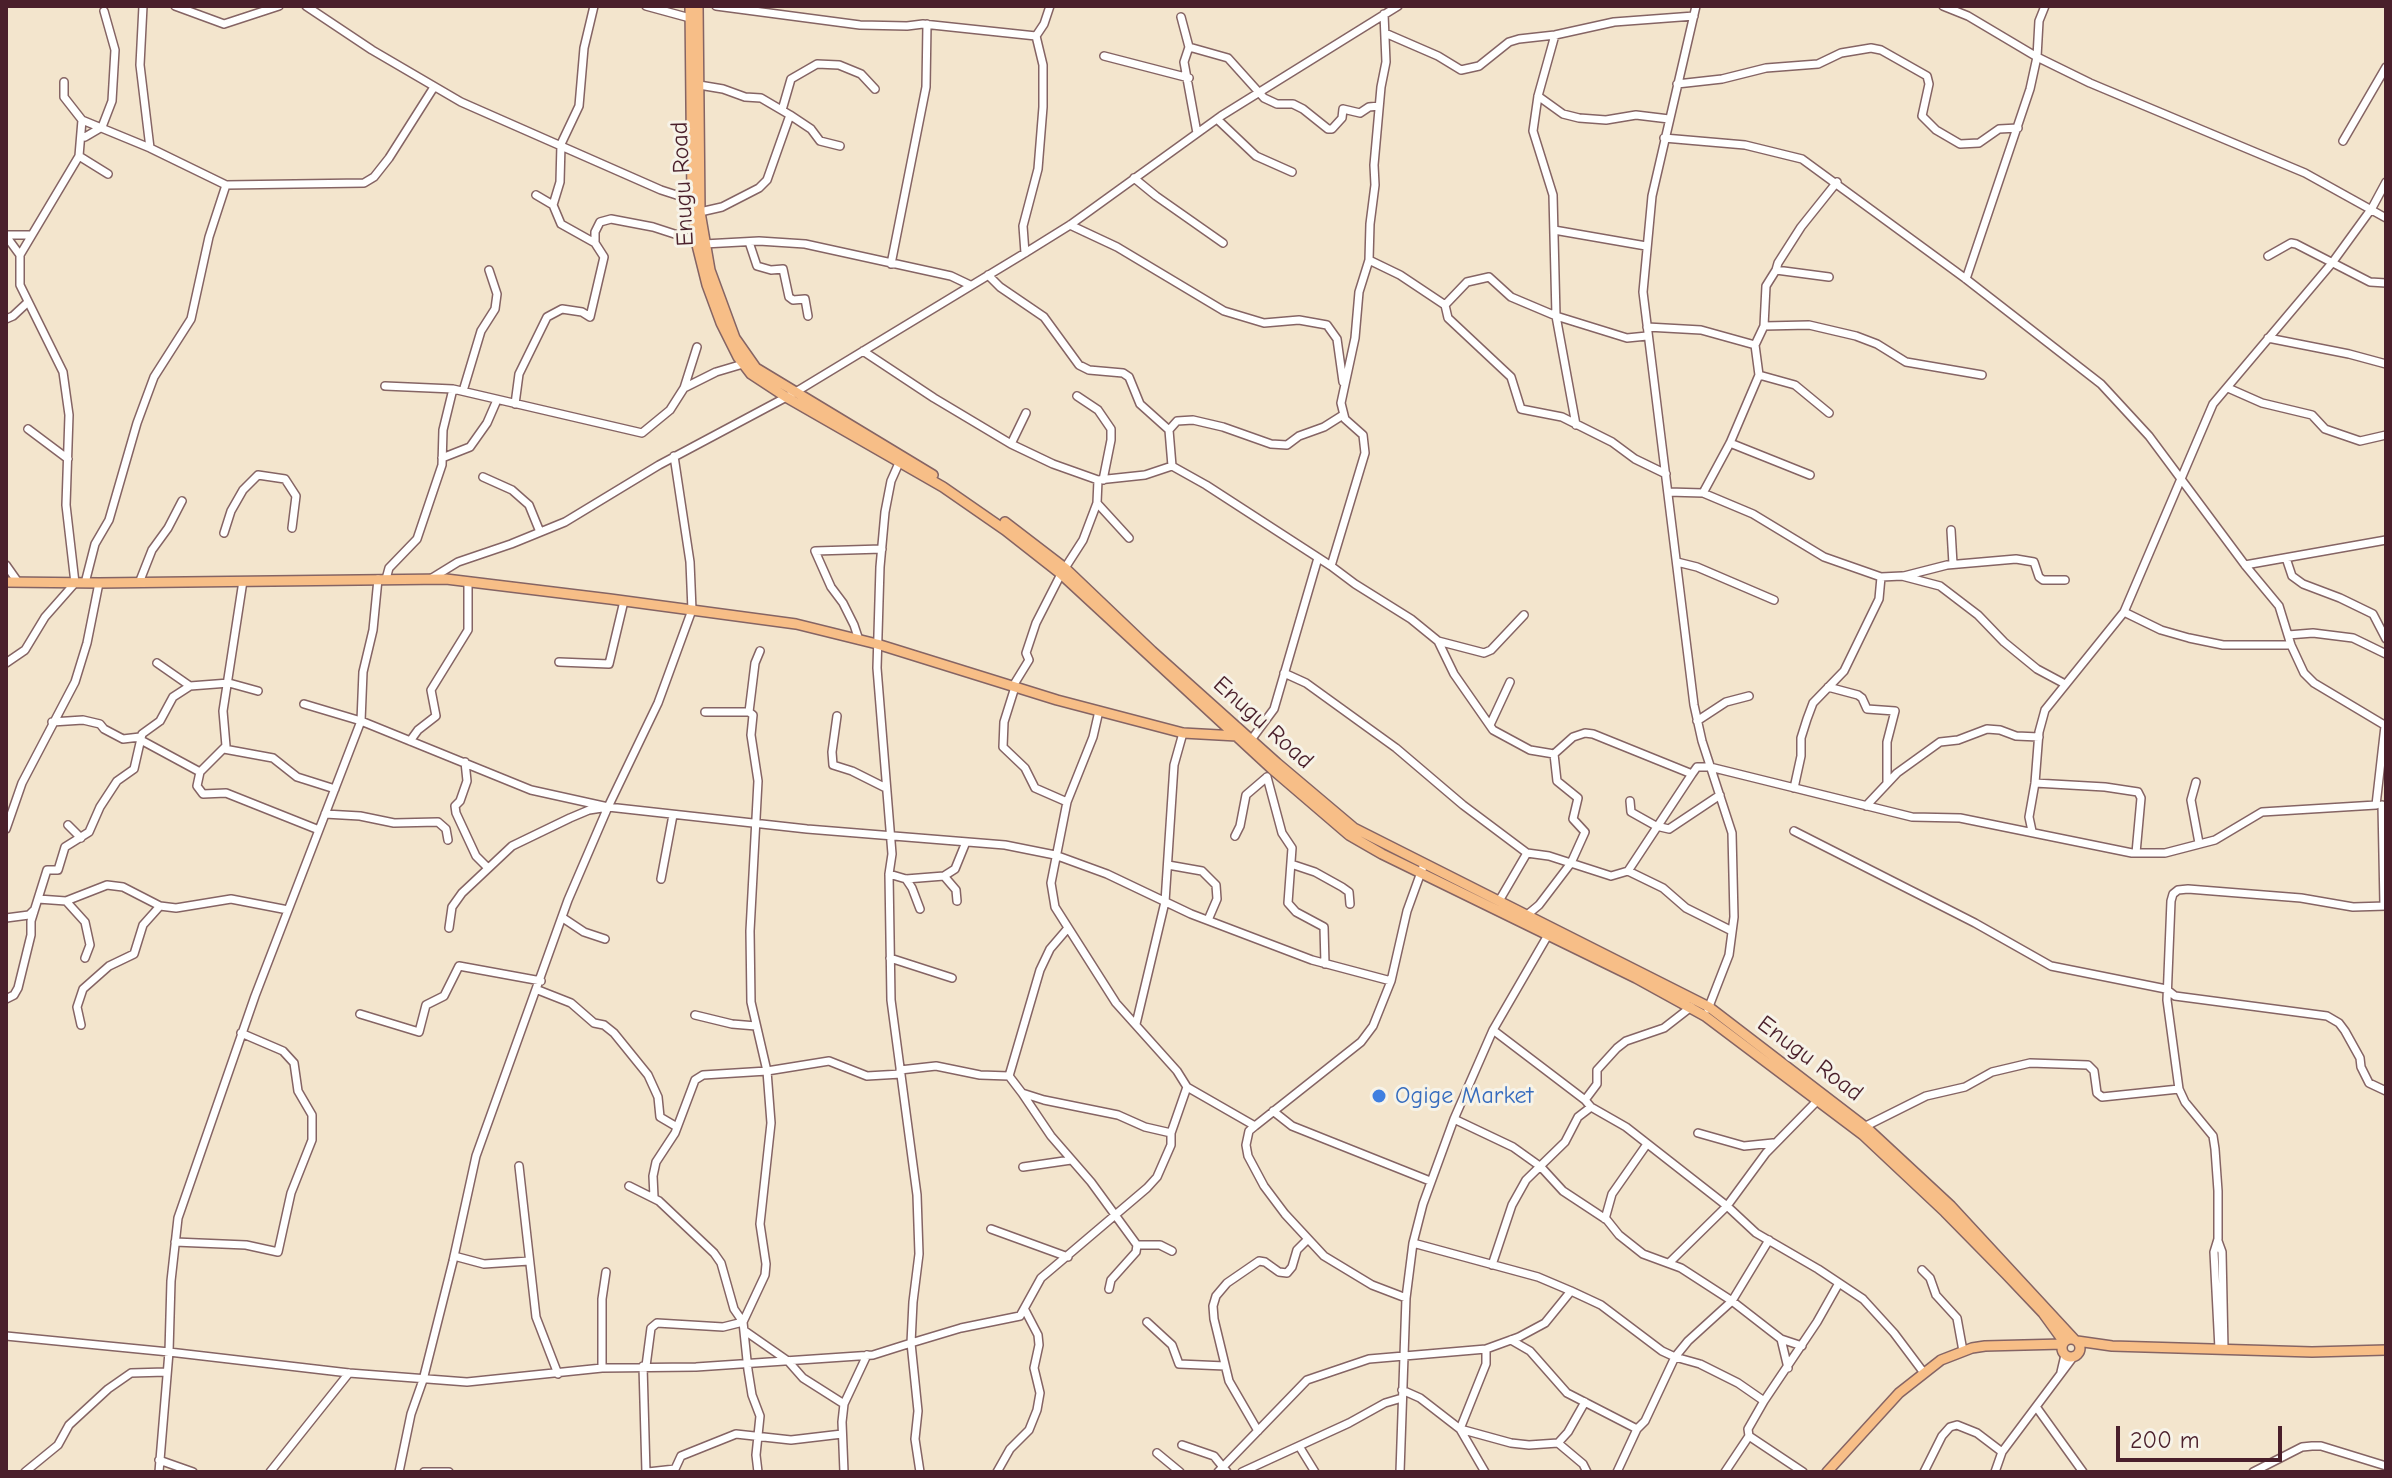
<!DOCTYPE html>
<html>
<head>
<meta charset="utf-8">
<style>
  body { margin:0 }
  #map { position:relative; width:2392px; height:1478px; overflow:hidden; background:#f3e5cd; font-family:"Comic Neue",sans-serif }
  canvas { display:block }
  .frame { position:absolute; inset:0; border:8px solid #4a1f2b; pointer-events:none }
  .scale { position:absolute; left:2116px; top:1426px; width:166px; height:36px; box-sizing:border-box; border:4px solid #4a1f2b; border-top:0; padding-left:10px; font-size:24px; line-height:28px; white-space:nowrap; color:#4a1f2b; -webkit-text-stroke:6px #f7f3e8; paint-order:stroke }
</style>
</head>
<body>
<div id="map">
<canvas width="2392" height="1478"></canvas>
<div class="frame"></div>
<div class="scale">200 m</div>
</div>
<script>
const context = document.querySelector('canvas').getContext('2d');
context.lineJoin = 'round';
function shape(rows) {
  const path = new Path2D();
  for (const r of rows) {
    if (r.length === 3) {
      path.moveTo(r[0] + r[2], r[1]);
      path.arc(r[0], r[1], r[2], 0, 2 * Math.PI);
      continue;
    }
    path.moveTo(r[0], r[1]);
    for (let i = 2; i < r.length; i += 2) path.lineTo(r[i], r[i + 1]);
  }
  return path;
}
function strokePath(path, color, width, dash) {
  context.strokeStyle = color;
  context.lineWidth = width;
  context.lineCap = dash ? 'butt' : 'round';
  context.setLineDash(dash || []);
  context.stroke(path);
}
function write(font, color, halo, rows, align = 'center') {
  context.font = font + ' "Comic Neue",sans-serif';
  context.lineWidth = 6;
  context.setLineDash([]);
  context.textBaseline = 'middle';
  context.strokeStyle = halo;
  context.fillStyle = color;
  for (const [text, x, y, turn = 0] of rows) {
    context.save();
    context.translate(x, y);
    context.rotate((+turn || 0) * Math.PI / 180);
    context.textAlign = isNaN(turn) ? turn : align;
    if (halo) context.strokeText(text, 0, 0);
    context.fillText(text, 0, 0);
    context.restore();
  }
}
const minor = shape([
  [143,6,140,65,150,148,226,185,364,183,374,177,389,158,434,87],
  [175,6,224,24,279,6],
  [306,6,372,50,461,102,661,190,692,200],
  [646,6,690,18],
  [716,6,860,25,907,26,923,24,1036,36],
  [1696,6,1652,196,1643,292,1694,705,1702,741,1732,833,1734,917,1729,955,1708,1009],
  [1943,6,1968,16,2037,57,2090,83,2305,173,2386,218],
  [1181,17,1189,47,1184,62,1197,133],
  [1385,33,1438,56,1461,70,1479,66,1509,42,1519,39,1555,35,1614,22,1694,16],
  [1555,35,1538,96,1533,131,1553,195,1556,316,1576,425],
  [1189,47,1228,58,1264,98,1277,104,1293,104,1303,109,1328,129,1332,129,1342,118,1343,109,1360,113,1369,107,1379,106],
  [1104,56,1189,78],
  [64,82,64,97,82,120,150,148],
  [1677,84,1722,79,1766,68,1818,64,1841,53,1871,48,1881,50,1927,76,1929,84,1922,116,1936,130,1960,144,1979,143,1999,129,2018,128],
  [699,85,723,89,745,97,761,98,790,115,767,180,759,188,722,207,700,212],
  [1538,96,1563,114,1579,118,1606,120,1636,115,1669,119],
  [782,110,791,79,817,64,839,65,861,74,875,89],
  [790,115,811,129,820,141,840,146],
  [1217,119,1256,156,1292,172],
  [85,137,102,127,112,101,115,50,104,11],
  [1664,138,1745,145,1802,159,1966,279,2101,384,2149,436,2245,565,2279,606,2291,645,2304,673,2314,683,2386,726],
  [2343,141,2386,67],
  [79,156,108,174],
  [1134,178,1156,196,1223,243],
  [553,205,560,182,561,144,579,106,584,48,594,6],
  [1070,225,1117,247,1224,311,1264,323,1299,320,1327,325,1337,339,1343,382],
  [1554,230,1646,246],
  [6,235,31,235],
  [6,236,20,255],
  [749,242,757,266,771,270,783,269,789,297,793,300,805,299,808,316],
  [595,243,595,232,600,222,611,219,653,227,696,241],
  [704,244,759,241,805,244,951,276,970,285],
  [1025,253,1023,226,1038,169,1043,107,1043,65,1036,36,1044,24,1050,6],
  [2268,256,2291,243,2296,244,2370,282,2386,283],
  [1369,260,1400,275,1445,305,1448,318,1511,377,1521,409,1562,417,1612,442,1635,459,1666,474],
  [891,264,926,87,927,24],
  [1776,270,1778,263,1801,227,1837,182],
  [988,275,1000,287,1044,317,1079,365,1089,370,1123,373,1129,377,1140,404,1169,430,1172,466],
  [1966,279,2030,89,2037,57,2039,21,2045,6],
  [1445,305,1467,282,1489,277,1511,297,1556,316,1627,338,1647,336],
  [6,319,13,316,28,302],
  [1764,326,1809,325,1856,336,1877,344,1906,362,1982,375],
  [1647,327,1701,330,1755,345,1759,375,1730,443,1703,493],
  [2268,338,2349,354,2386,364],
  [1755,345,1764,326,1766,286,1776,270,1829,277],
  [863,351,934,398,1011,444,1053,464,1098,480,1145,475,1172,466,1206,485,1331,566,1355,584,1411,619,1438,641,1454,674,1493,730,1530,750,1554,754,1573,737,1585,733,1593,734,1692,774,1697,767,1710,767,1912,817,1960,818,2132,853,2165,853,2215,840,2262,812,2376,805,2385,726],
  [1759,375,1795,385,1829,413],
  [385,386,453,389,642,433,670,410,684,388,716,372,743,364],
  [684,388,697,347],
  [2228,388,2262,403,2312,415,2325,429,2360,441,2386,435],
  [463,391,481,331,495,309,497,294,489,270],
  [1077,396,1098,410,1111,429,1111,440,1103,480],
  [515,404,519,374,547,317,562,309,582,312,590,317,604,257,595,243,561,224,553,205,536,195],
  [28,429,68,459],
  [1169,430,1177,421,1193,420,1223,427,1271,444,1287,445,1299,436,1324,427,1343,415],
  [1730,443,1810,475],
  [1011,444,1026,413],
  [442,458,470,447,487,423,497,400],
  [899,463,891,481,885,512,880,567,877,668,892,854,889,874,891,1000,917,1195,919,1254,913,1302,911,1343,961,1328,1020,1316,1041,1278,1147,1188,1157,1177,1171,1145,1171,1133,1187,1087],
  [483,477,512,490,529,505,540,532],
  [1668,492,1703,493,1753,514,1824,557,1881,577,1902,576,1940,586,1978,615,2004,642,2037,669,2065,684],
  [1097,503,1129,538],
  [1951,530,1953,564],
  [224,533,231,511,243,490,258,475,285,479,296,496,292,528],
  [2286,558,2292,576,2303,584,2340,598,2373,614,2386,639],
  [1677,562,1697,567,1774,600],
  [6,565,18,582],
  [2245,565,2386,540],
  [1331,566,1365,453,1363,435,1345,419,1341,403,1355,338,1359,292,1369,260,1370,224,1375,185,1374,165,1381,87,1386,62,1384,14],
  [1065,568,1083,540,1097,503,1098,480],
  [1904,576,1947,565,2016,559,2034,562,2039,577,2043,580,2065,580],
  [432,578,458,562,511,544,565,522,659,465,794,393,1025,253,1070,225,1221,116,1398,6],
  [386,579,389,568,417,539,442,465,443,430,453,389],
  [243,581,223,711,226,746,200,772,197,786,203,794,226,793,319,830],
  [85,583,95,544,109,520,137,423,154,377,191,319,209,237,226,185],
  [139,583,152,550,168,528,182,501],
  [2124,612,2161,630,2189,638,2223,645,2291,645],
  [2288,635,2313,633,2353,638,2386,654],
  [859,640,854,625,843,603,831,587,815,551,882,549],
  [1438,641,1484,653,1491,650,1524,615],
  [559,662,609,664,624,601],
  [6,663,25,650,45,617,75,583,66,505,69,415,63,372,20,285,20,255,79,156,82,120],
  [157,663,190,686],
  [1284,673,1306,683,1396,748,1463,805,1527,853,1549,856,1611,876,1628,871,1692,774],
  [1013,686,1029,660,1026,653,1036,623,1061,574],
  [1015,687,1004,722,1003,747,1025,768,1035,788,1067,802],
  [1828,687,1858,695,1862,698,1867,709,1895,711,1887,742,1887,782],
  [304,704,361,721,531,790,608,807,807,829,1005,845,1055,855,1107,874,1191,914,1312,960,1391,981],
  [1099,711,1093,737,1067,802,1051,883,1055,907,1116,1003,1177,1071,1187,1087,1255,1126],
  [705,712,749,712],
  [837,716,832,752,833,765,852,771,886,788],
  [1697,721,1726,702,1749,696],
  [52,722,83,720,100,724,104,729,123,739,140,737],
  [1490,725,1510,682],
  [139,739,200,772],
  [1251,740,1274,709,1318,558],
  [410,741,418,730,436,716,431,690,468,630,468,582],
  [224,749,273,758,297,777,335,789],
  [465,762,467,781,460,801,455,806,456,813,476,856,487,867],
  [1267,777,1282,833,1292,848,1288,903,1296,912,1324,927,1325,964],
  [2196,782,2191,800,2199,843],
  [2035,783,2105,787,2138,792,2141,798,2136,853],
  [1794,788,1801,756,1801,738,1807,719,1813,703,1844,671,1879,599,1881,577],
  [1630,801,1631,812,1656,826,1669,829,1720,795],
  [2382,805,2384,905],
  [1866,806,1897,773,1940,742,1958,740,1987,729,2000,730,2016,736,2039,737],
  [325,814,360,816,394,823,438,822,446,829,448,840],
  [68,825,81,838],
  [6,829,22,783,75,682,87,643,99,583],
  [1794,831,1975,923,2051,966,2166,989,2175,996,2327,1016,2339,1023,2345,1031,2360,1058,2361,1067,2369,1083,2386,1091],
  [2032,831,2029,817,2035,783,2039,732,2045,710,2124,612,2213,404,2332,263,2372,208,2386,182],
  [1235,836,1240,826,1246,795,1267,777],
  [1291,864,1315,872,1342,887,1349,892,1350,904],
  [1168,865,1202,871,1216,885,1217,899,1208,920],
  [1628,871,1663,888,1686,908,1732,931],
  [889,874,906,879,944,876,955,869,966,842],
  [944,876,956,890,957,901],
  [661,879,673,815],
  [906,879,912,888,920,909],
  [38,899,66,901,85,922,90,945,85,958],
  [66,901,107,885,123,887,160,906,176,908,231,899,288,910],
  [1499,901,1527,853],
  [1527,915,1539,905,1571,863,1585,832,1573,819,1578,798,1557,781,1554,754],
  [6,918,29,915,33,911],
  [563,918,584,932,605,939],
  [449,928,452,907,462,893,512,846,570,818,589,810,602,808],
  [890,958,952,978],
  [538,990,571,1003,594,1023,604,1025,614,1033,648,1075,658,1097,660,1117,677,1127],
  [6,999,14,995,18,988,31,935,31,921,47,870,58,870,65,847,89,832,100,807,117,781,134,769,142,734,160,721,173,697,190,686,229,683,258,691],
  [360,1014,419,1032,426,1005,444,996,459,966,541,981],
  [695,1015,732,1024,756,1026],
  [1136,1024,1165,902,1174,765,1183,733],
  [81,1025,77,1007,83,989,109,966,134,954,143,925,160,906],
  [1493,1030,1585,1100,1591,1107,1626,1127,1727,1206,1756,1233,1818,1269,1863,1299,1894,1333,1924,1373],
  [900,1070,936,1066,980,1075,1009,1076,1022,1093,1044,1100,1118,1115,1145,1127,1171,1133],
  [1009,1076,1040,970,1050,949,1068,928],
  [1022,1093,1051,1136,1091,1182,1137,1245,1136,1252,1111,1280,1109,1289],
  [1585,1100,1597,1084,1597,1070,1617,1048,1626,1041,1664,1028,1691,1007],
  [1273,1111,1292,1126,1430,1181],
  [1454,1119,1513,1147,1541,1167,1563,1191,1607,1220,1619,1235,1643,1254,1681,1268,1732,1301,1781,1339,1802,1346],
  [1866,1126,1926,1096,1965,1087,1992,1072,2030,1063,2088,1065,2094,1071,2097,1093,2102,1097,2179,1089],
  [1698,1133,1744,1146,1773,1143],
  [519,1166,536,1317,558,1374],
  [1023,1167,1071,1160],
  [629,1186,659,1201,714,1253,721,1263,734,1309,743,1322,748,1370,752,1395,760,1416,756,1455,758,1472],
  [654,1197,653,1176,656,1162,675,1133,695,1080,703,1075,767,1071,829,1061,867,1076,901,1074],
  [1605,1219,1612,1194,1647,1144],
  [991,1229,1068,1257],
  [2218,1241,2222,1252,2224,1349],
  [175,1242,246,1245,278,1252,291,1193,312,1140,312,1115,298,1091,294,1063,283,1051,241,1033],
  [1413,1243,1538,1277,1571,1291,1601,1305,1662,1351,1675,1357,1688,1341,1732,1301,1769,1240],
  [1137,1245,1160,1245,1172,1251],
  [454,1256,484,1264,529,1261],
  [1669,1263,1727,1206,1766,1153,1817,1101],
  [1492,1265,1512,1205,1526,1180,1565,1142,1578,1117,1591,1107],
  [1922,1270,1930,1278,1936,1295,1957,1318,1963,1351],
  [1406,1298,1372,1285,1324,1256,1285,1214,1264,1186,1248,1156,1246,1145,1249,1131,1255,1126,1361,1042,1373,1026,1391,981,1407,911,1424,864],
  [743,1322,765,1275,766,1264,760,1224,771,1123,767,1071,751,1002,750,931,758,781,751,735,753,715,749,712,755,663,760,651],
  [1147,1322,1172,1345,1179,1364,1225,1366],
  [745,1331,788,1361,803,1378,844,1404],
  [6,1336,169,1352,349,1373,467,1382,602,1368,696,1367,873,1355,911,1343,918,1411,915,1439,920,1472],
  [1781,1339,1788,1368],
  [1511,1340,1530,1351,1567,1393,1637,1429,1645,1421,1675,1357,1700,1364,1738,1383,1764,1401],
  [2219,1349,2214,1252,2218,1239,2218,1191,2215,1149,2213,1136,2185,1102,2179,1089,2167,1000,2171,901,2173,894,2178,890,2188,889,2301,898,2353,907,2386,906],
  [643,1366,646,1472],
  [646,1366,651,1328,657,1323,723,1327,743,1322],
  [602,1368,602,1299,606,1272],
  [2061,1372,2065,1355],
  [1402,1390,1420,1398,1460,1429,1511,1443,1529,1445,1558,1443,1568,1432,1585,1402],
  [2037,1408,2083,1472],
  [1258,1431,1229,1381,1214,1319,1213,1306,1216,1296,1227,1283,1259,1261,1265,1262,1279,1272,1287,1273,1292,1267,1297,1250,1308,1239],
  [1558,1443,1583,1464,1587,1472],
  [1182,1445,1214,1456,1227,1472],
  [1299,1446,1315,1472],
  [1157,1453,1180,1472],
  [159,1460,193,1472],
  [25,1472,58,1445,69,1425,108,1389,131,1373,166,1372],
  [159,1472,169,1352,171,1281,178,1218,255,996,361,721,363,672,373,630,378,579],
  [270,1472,349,1373],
  [399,1472,411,1414,423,1380,453,1261,476,1156,568,900,608,807,658,703,692,610,690,562,674,456],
  [424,1472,449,1472],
  [648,1472,675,1469,681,1456,736,1434,791,1440,842,1434],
  [844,1472,842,1422,844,1404,867,1355],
  [997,1472,1010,1449,1029,1430,1037,1410,1040,1393,1034,1368,1039,1345,1038,1335,1025,1310],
  [1218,1472,1307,1380,1369,1359,1486,1349,1519,1337,1545,1323,1571,1291],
  [1242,1472,1349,1423,1385,1403,1402,1398],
  [1400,1472,1406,1298,1413,1243,1423,1204,1454,1119,1493,1030,1548,935],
  [1485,1472,1460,1429,1486,1364,1486,1349],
  [1617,1472,1637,1429],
  [1725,1472,1749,1436],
  [1803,1472,1749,1436,1748,1429,1764,1401,1817,1322,1839,1283],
  [1924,1472,1942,1436,1950,1427,1957,1425,1977,1433,2002,1452],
  [1995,1472,2002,1452,2074,1356],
  [2253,1472,2302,1447,2312,1446,2321,1446,2386,1466]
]);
const major = shape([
  [690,6,692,200,696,241,707,285,721,323,738,357,751,374,786,397,943,487,1005,530,1061,574,1272,769,1349,835,1382,854,1636,978,1705,1016,1863,1135,1945,1212,2006,1274,2043,1313,2064,1342],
  [698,6,700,212,710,270,735,338,756,368,933,475],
  [1005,522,1065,568,1152,651,1277,763,1354,828,1709,1007,1868,1129,1951,1206,2074,1339],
  [6,582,99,583,446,579,610,599,796,624,877,644,1057,700,1183,733,1237,736],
  [2071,1348,9],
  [2077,1341,2112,1346,2312,1352,2386,1350],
  [1827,1472,1899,1393,1941,1360,1972,1348,1985,1346,2063,1344]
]);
strokePath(minor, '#856464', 10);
strokePath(major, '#856464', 12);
strokePath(minor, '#fff', 7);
strokePath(major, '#f7be87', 9);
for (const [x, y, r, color] of [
  [1379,1096,8,"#3f7fe0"]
]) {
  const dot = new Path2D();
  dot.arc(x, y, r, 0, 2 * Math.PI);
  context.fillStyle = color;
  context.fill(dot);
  strokePath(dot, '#f7f3e8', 3);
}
write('24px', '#4a1f2b', '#f7f3e8', [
  ["Enugu Road",683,184,-93],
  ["Enugu Road",1263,723,42],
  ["Enugu Road",1810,1059,37]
]);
write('24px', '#366cbe', '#f7f3e8', [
  ["Ogige Market",1395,1096]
], 'left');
</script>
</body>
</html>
